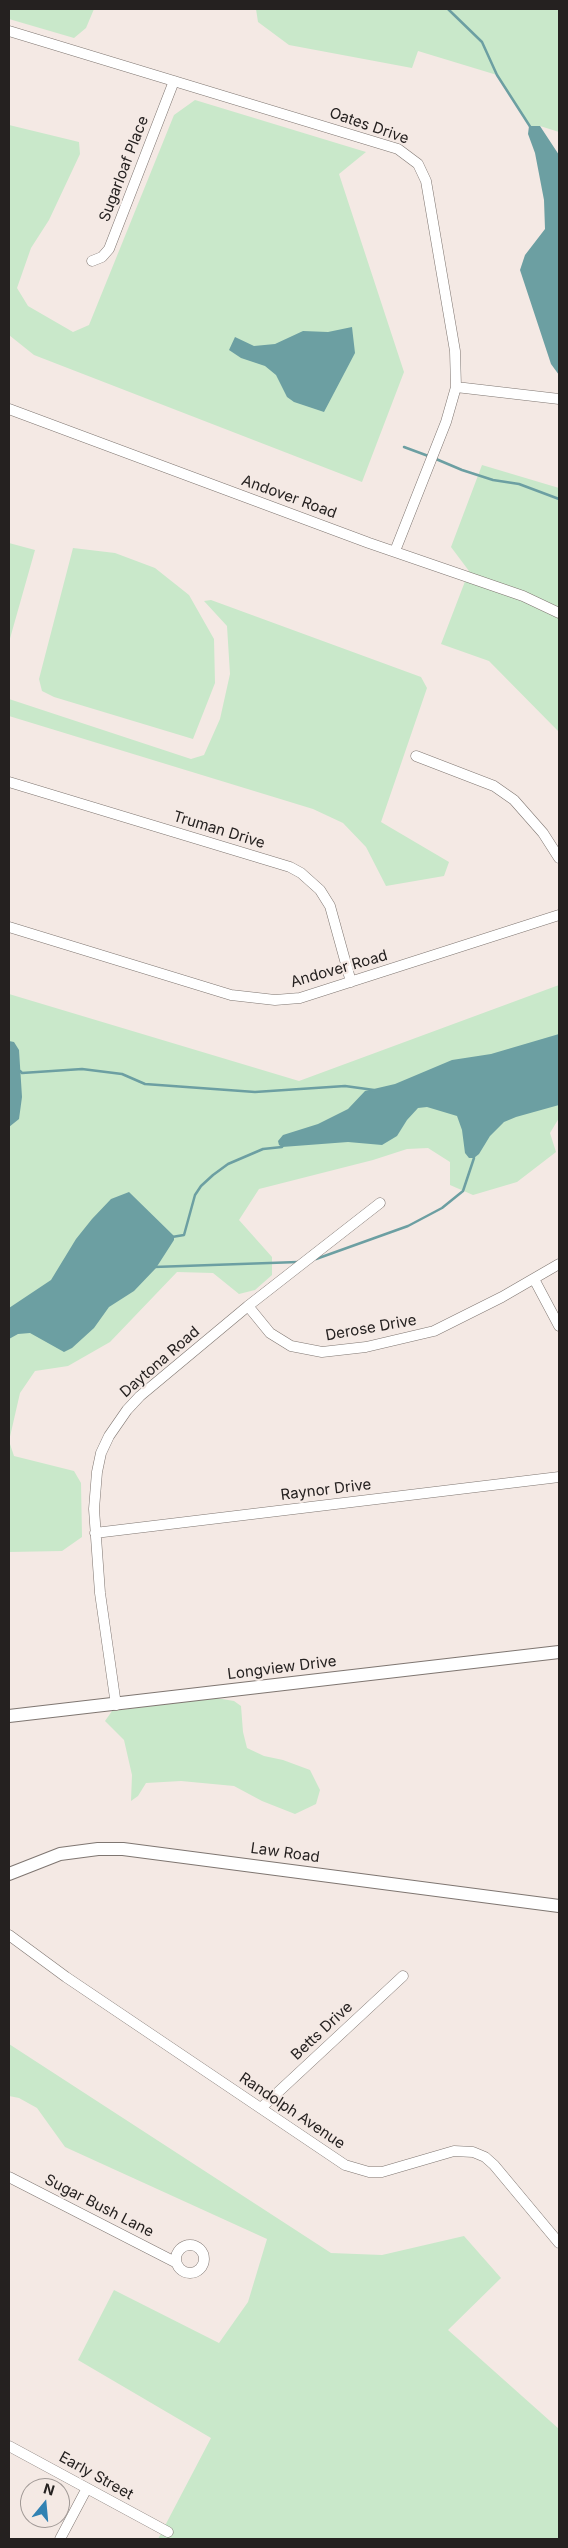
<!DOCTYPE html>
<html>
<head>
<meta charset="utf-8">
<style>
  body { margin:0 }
  #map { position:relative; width:568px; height:2548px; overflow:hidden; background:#f4e9e4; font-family:Inter,sans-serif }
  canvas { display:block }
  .frame { position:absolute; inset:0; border:10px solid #252120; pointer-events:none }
  .north { position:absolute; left:20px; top:2478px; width:50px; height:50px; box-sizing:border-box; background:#f4e9e4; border:1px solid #a19996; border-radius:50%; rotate:17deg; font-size:14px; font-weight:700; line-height:20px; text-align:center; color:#252120 }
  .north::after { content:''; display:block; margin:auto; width:18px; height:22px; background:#3182b3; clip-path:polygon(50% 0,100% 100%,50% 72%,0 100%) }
</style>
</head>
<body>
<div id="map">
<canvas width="568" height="2548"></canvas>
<div class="frame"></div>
<div class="north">N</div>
</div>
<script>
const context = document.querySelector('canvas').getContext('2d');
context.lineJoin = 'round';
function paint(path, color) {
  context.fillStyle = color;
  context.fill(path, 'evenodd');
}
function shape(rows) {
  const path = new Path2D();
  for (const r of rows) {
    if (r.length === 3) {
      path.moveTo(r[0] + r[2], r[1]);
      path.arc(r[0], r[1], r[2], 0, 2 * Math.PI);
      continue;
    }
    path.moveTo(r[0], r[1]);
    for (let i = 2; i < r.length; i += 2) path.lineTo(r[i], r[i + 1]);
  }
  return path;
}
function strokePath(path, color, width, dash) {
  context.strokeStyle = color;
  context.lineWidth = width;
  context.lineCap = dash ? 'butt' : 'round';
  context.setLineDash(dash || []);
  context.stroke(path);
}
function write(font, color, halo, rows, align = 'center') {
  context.font = font + ' Inter,sans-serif';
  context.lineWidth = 4.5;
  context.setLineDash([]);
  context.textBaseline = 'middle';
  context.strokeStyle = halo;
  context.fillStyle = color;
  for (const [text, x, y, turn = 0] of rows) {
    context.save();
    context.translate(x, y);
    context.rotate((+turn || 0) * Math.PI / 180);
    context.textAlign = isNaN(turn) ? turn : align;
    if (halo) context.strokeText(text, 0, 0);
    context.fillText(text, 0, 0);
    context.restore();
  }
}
paint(shape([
  [9,9,94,9,86,28,74,38,9,19],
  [256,9,559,9,559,132,540,126,529,126,497,75,418,51,412,68,289,45,258,22],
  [195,100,366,152,339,174,404,372,362,482,34,355,9,335,9,125,79,142,80,154,49,220,31,248,17,288,28,306,73,332,89,325,174,115],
  [482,465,559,488,559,732,489,661,441,644,469,571,451,547],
  [9,543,35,550,9,642],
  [73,548,115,553,155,568,189,595,214,639,215,683,193,739,54,697,42,691,39,679],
  [211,600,421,677,427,688,381,822,449,862,444,876,386,886,366,847,343,823,313,809,9,716,9,699,191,759,204,755,220,719,230,674,227,626,204,601],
  [559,985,559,1118,550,1133,556,1152,517,1182,473,1195,450,1185,450,1162,428,1148,407,1149,373,1160,259,1189,239,1220,272,1257,272,1275,255,1290,239,1294,213,1273,177,1272,110,1342,68,1366,35,1371,20,1393,9,1441,9,994,299,1081],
  [9,1441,14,1456,74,1471,81,1483,82,1537,62,1551,9,1552],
  [216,1698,234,1701,241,1706,243,1732,247,1748,264,1756,283,1760,310,1770,320,1790,316,1804,295,1814,262,1801,234,1786,181,1781,146,1783,138,1796,131,1801,132,1775,124,1740,105,1721,112,1711],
  [9,2044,331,2253,382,2255,464,2236,501,2278,448,2330,559,2429,559,2539,158,2539,211,2438,78,2360,114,2290,219,2343,248,2302,267,2239,65,2147,37,2108,19,2098,9,2096]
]), '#c9e8ca');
paint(shape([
  [529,126,540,126,559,155,559,375,551,364,520,270,525,255,545,229,544,200,535,153,528,134],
  [352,327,355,353,324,412,294,402,287,397,276,375,265,366,241,358,229,350,235,337,254,346,275,344,303,331,328,332],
  [559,1034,559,1105,516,1117,504,1122,490,1136,479,1154,474,1158,469,1158,465,1153,462,1130,457,1116,427,1107,418,1108,407,1120,397,1136,382,1145,348,1142,282,1147,279,1145,278,1141,283,1135,318,1124,348,1109,365,1091,395,1084,452,1060,491,1054],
  [9,1041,14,1042,19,1050,22,1097,19,1119,9,1127],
  [129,1192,174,1236,174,1240,156,1268,134,1291,109,1307,94,1328,72,1348,64,1352,30,1333,18,1334,9,1339,9,1308,51,1280,76,1239,92,1219,111,1199]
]), '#6c9fa2');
strokePath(shape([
  [448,9,482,42,497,75,531,128],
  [404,447,431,457],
  [436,459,462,470,493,480,519,484,559,499],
  [20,1071,22,1073,82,1069,122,1074,145,1084,255,1092,345,1086,374,1090],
  [172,1237,184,1235,195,1195,201,1186,213,1175,228,1164,263,1149,282,1147,283,1145],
  [316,1259,408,1226,442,1208,463,1191,474,1158,472,1155],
  [154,1267,298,1262]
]), '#6c9fa2', 2.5);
const minor = shape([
  [9,31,398,149,418,164,426,181,455,351,456,387,446,422,395,551],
  [92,261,102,257,109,249,174,81],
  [456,387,559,399],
  [9,409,369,543,523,596,559,613],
  [416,756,494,786,514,800,543,833,559,858],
  [9,782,290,867,301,873,320,890,330,906,351,982],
  [9,927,231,995,275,1000,300,998,559,915],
  [534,1279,559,1326],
  [248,1306,270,1333,291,1346,322,1352,366,1347,434,1331,502,1297,559,1264],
  [95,1533,559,1477],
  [116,1705,100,1593,94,1509,97,1472,101,1453,109,1436,127,1410,140,1396,248,1306,380,1203],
  [9,1935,66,1977,345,2165,369,2172,382,2172,454,2151,473,2152,485,2157,494,2165,559,2243],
  [261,2108,403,1976],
  [9,2177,175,2262],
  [190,2259,14],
  [9,2446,168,2532],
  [60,2539,87,2488]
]);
const tertiary = shape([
  [9,1716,559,1652],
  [9,1874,60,1854,98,1849,123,1849,559,1906]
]);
strokePath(minor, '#7f7671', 11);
strokePath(tertiary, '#7f7671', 14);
strokePath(minor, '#fff', 10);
strokePath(tertiary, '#fff', 12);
write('15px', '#252120', '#f4e9e4', [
  ["Oates Drive",369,126,19],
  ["Sugarloaf Place",124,169,-69],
  ["Andover Road",289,497,20],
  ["Truman Drive",219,830,17],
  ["Andover Road",339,969,-16],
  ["Derose Drive",371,1328,-10],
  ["Daytona Road",160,1362,-41],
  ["Raynor Drive",326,1490,-7],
  ["Longview Drive",282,1668,-7],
  ["Law Road",285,1853,8],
  ["Betts Drive",322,2031,-43],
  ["Randolph Avenue",292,2111,34],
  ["Sugar Bush Lane",99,2206,27],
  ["Early Street",96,2476,29]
]);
</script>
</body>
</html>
